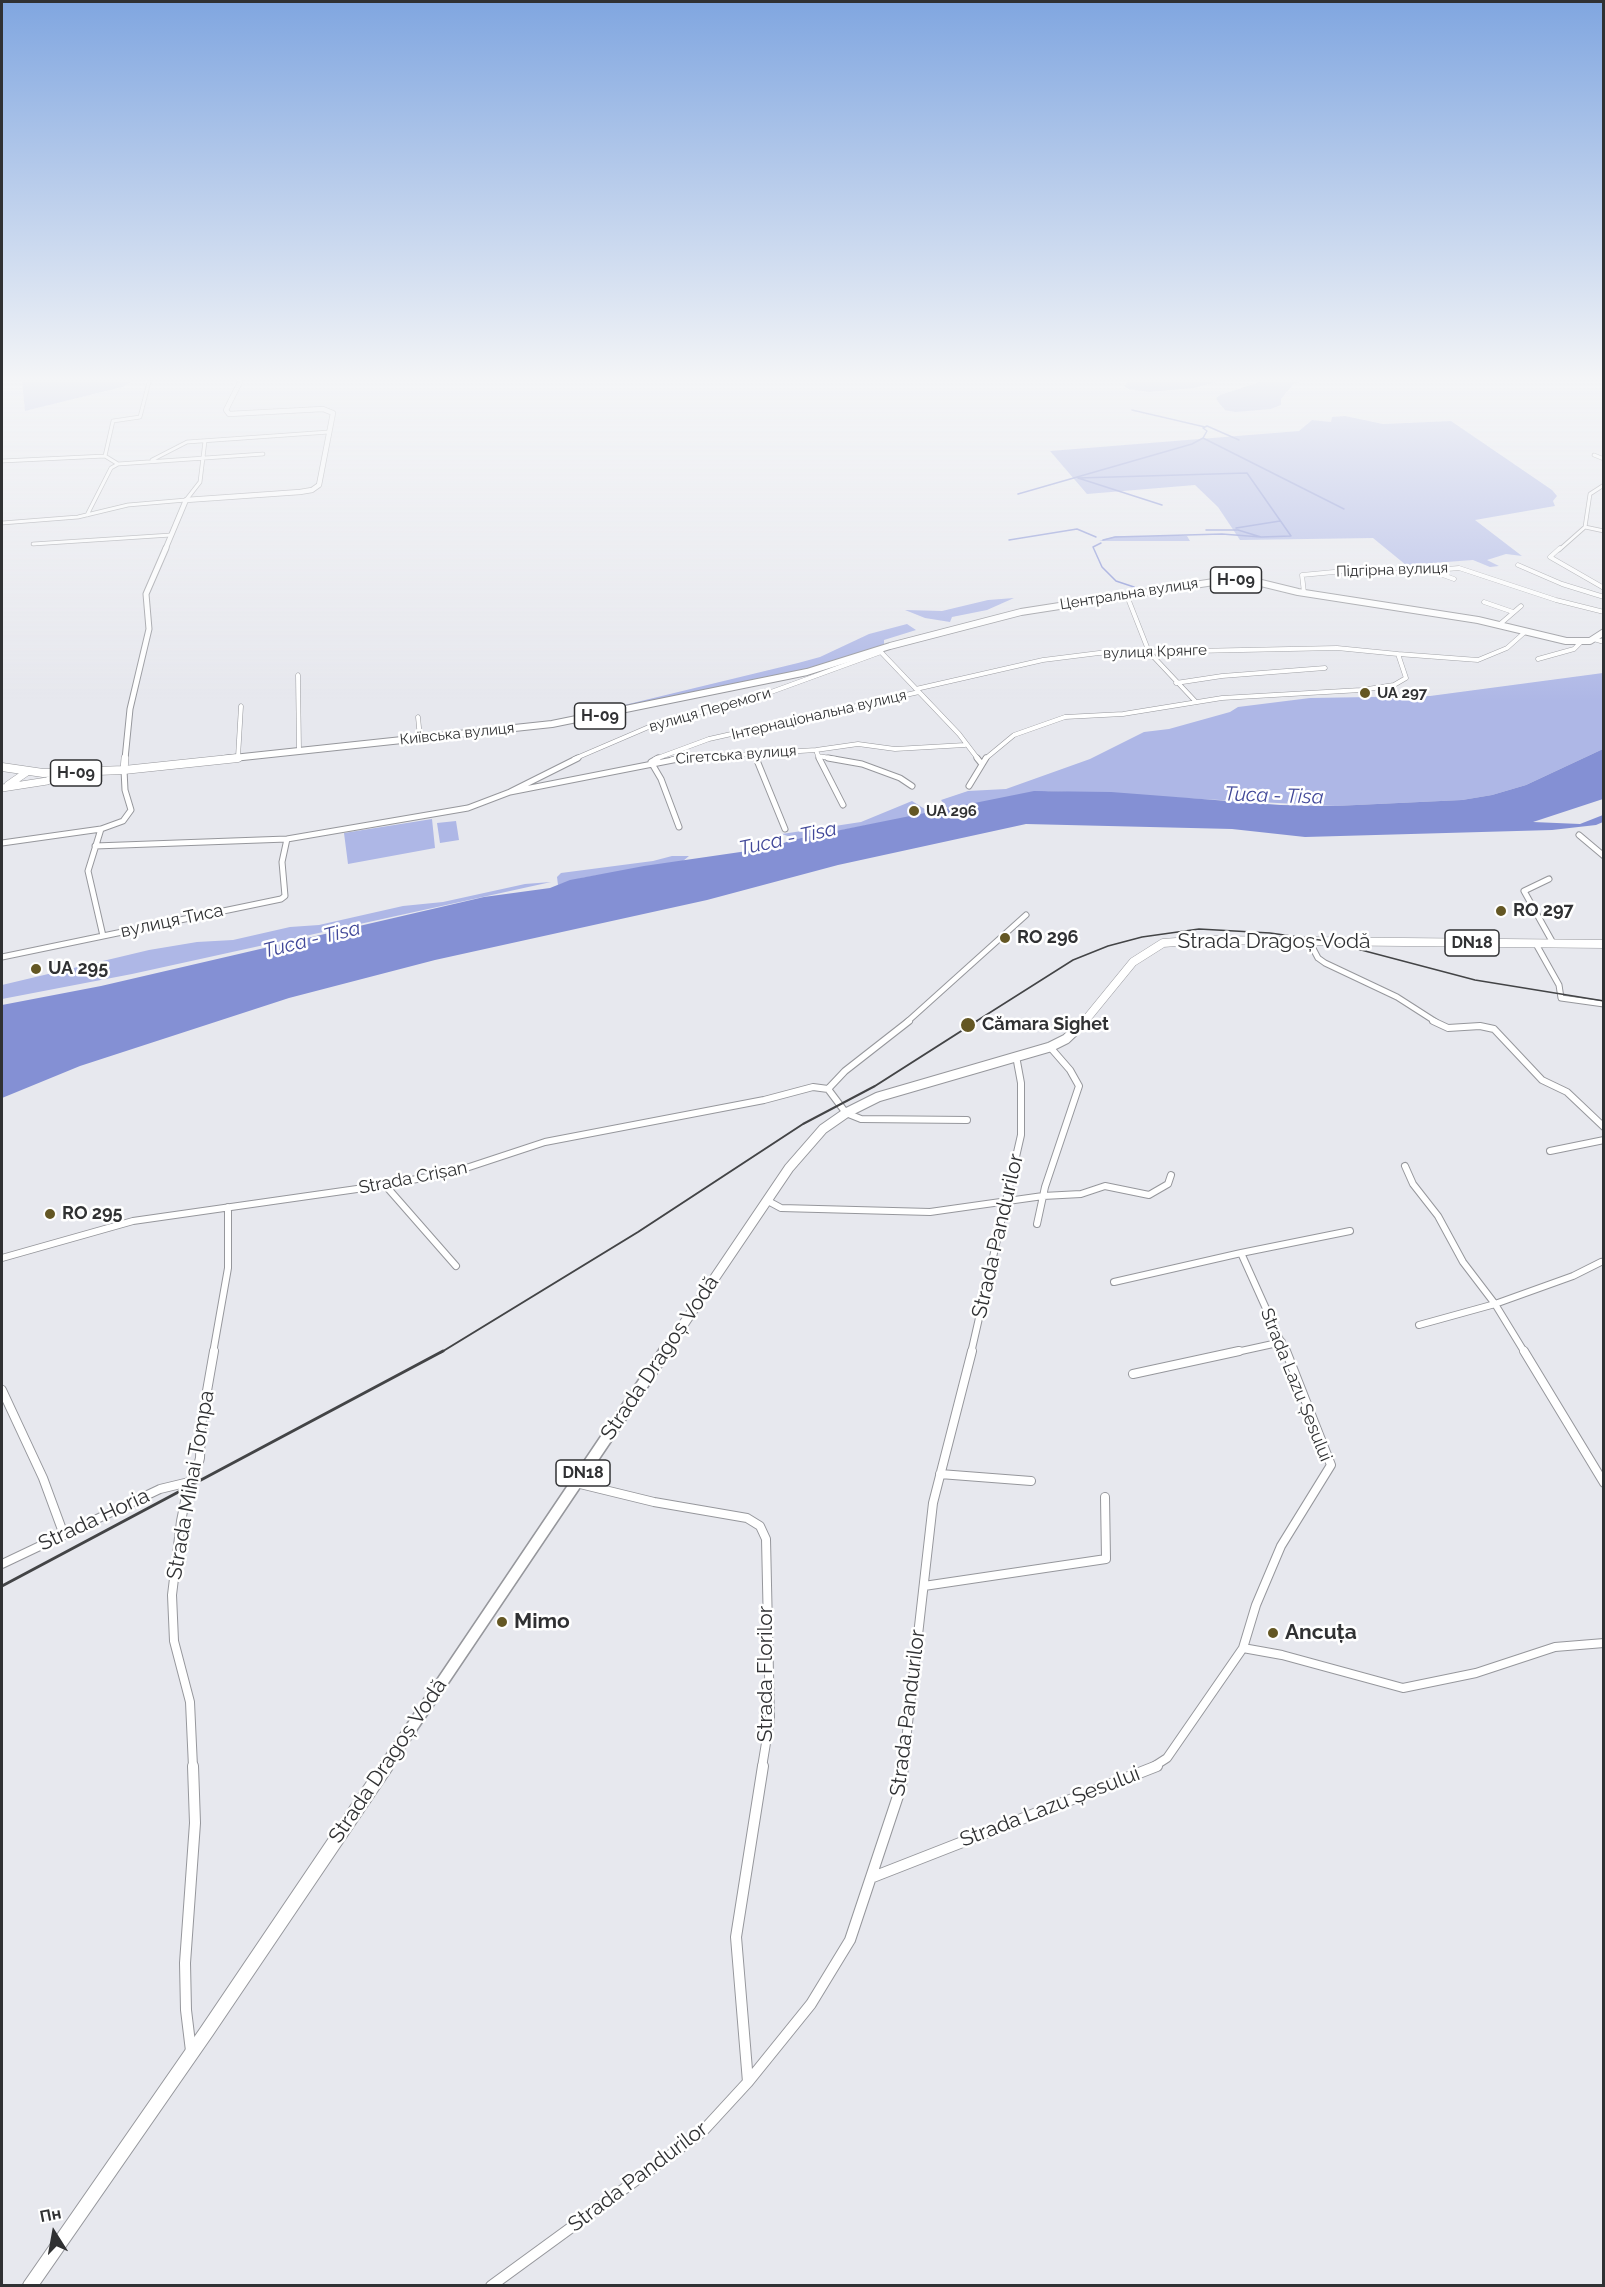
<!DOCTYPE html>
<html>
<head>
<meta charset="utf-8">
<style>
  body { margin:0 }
  #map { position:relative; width:1605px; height:2287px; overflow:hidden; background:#e7e8ee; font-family:Raleway,sans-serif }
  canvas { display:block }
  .frame { position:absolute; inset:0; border:3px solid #303133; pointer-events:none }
  .north { position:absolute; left:24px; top:2203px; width:60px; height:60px; -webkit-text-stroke:4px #fff; paint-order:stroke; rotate:349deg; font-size:16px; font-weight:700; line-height:24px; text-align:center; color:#303133 }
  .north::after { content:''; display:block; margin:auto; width:21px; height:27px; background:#303133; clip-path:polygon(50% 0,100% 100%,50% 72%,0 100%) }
</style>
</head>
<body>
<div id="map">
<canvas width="1605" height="2287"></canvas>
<div class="frame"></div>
<div class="north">Пн</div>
</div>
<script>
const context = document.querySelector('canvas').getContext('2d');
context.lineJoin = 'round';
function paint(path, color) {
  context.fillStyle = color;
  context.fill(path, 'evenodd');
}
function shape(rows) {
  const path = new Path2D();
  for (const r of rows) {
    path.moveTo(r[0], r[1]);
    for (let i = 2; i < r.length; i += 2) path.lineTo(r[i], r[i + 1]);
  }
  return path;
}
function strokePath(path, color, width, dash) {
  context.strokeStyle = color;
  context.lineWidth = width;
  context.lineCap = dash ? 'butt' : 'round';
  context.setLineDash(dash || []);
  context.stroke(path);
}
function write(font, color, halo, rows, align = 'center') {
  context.font = font + ' Raleway,sans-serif';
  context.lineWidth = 5;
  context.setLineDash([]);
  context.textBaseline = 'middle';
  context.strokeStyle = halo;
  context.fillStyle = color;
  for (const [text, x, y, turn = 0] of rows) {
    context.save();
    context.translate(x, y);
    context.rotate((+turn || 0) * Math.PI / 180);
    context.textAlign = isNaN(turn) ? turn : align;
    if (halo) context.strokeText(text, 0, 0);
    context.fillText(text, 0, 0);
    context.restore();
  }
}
paint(shape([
  [22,382,131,382,122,387,25,411],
  [1127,382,1215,382,1194,388,1149,392,1128,389,1124,386],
  [1260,382,1299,382,1294,383,1281,399,1281,405,1271,409,1235,412,1225,410,1219,403,1216,398,1220,395],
  [1345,416,1383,424,1451,421,1552,490,1557,496,1553,501,1555,506,1475,520,1522,556,1506,554,1487,560,1499,566,1490,567,1473,560,1406,565,1373,538,1240,540,1218,507,1195,485,1087,494,1050,451,1299,431,1312,420,1331,422,1332,417],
  [1116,536,1187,536,1190,541,1099,541],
  [1014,598,987,610,952,617,950,622,925,618,905,610,942,611,988,600],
  [907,624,916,630,884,640,884,645,797,672,608,709,798,663,820,657,869,634],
  [1603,673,1603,749,1526,785,1492,795,1462,800,1335,806,1048,791,948,809,941,800,968,791,1006,789,1090,759,1144,732,1169,729,1230,712,1238,707,1310,698,1430,696],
  [912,801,931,813,796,839,782,834,861,822],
  [432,819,435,848,348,864,344,833],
  [456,821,459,840,440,843,437,823],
  [672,856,689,856,683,861,582,878,558,885,557,877,561,873,653,861],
  [551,882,132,974,2,999,2,985,149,950,197,942,233,940,290,927,319,925,403,906,443,902,525,884]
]), '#aeb7e6');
paint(shape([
  [1603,749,1603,799,1533,822,1580,824,1603,815,1603,822,1596,825,1552,830,1305,837,1232,829,1026,824,838,865,707,900,435,960,289,998,80,1066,2,1098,2,1005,101,986,484,897,550,888,570,880,644,866,768,848,796,839,1034,791,1111,792,1280,805,1335,806,1462,800,1492,795,1526,785]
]), '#8490d4');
strokePath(shape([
  [1132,410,1205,427],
  [1203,438,1344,509],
  [1018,494,1192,444,1203,438,1207,431,1203,428,1207,426,1239,440],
  [1162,505,1078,478,1247,473,1291,536,1261,537],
  [1236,528,1280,521],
  [1009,540,1077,529,1096,537],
  [1103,540,1115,537,1222,534,1261,537,1238,530,1206,530],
  [1101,543,1093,547,1102,567,1116,581,1134,587]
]), '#8490d4', 1.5);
const streetFar5 = shape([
  [1594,455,1604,459],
  [152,460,187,442,329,432],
  [2,461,105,456],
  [118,464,263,454],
  [87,515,111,468,118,464,105,456,113,421,140,417,149,382],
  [2,523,78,517,128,505,186,500,200,482,205,441],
  [1585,527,1604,531],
  [33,544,171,535],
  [1559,550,1585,527,1590,494,1604,485]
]);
const streetFar4 = shape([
  [1560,548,1550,557,1604,588],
  [1518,565,1562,584,1604,597],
  [1429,570,1454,579],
  [1304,593,1302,575,1355,570,1401,573,1459,568,1556,600,1604,612],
  [1127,596,1149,652,1196,702],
  [1484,602,1513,612],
  [1499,625,1521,606],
  [1594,639,1604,642],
  [879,650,959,734,978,759],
  [1538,659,1574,649,1581,642],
  [298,675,299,751],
  [1176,683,1222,676,1325,668],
  [916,689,1043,660,1099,653,1337,648,1398,654],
  [418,717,420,738],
  [755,752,756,759],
  [817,753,820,759],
  [818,756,836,759],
  [238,757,241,706],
  [574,759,665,720,741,703,881,652],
  [655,759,709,739,919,692],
  [672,759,816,750,858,744,895,749,965,745],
  [985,759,1014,735,1065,717,1123,714,1222,698,1361,690,1394,685,1406,678,1398,654,1478,660,1507,648,1525,632]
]);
const streetFar3 = shape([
  [658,758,651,762,661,779,679,827],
  [756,758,785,829],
  [819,758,843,805],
  [828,758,862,764,900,778,912,786],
  [977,758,981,763],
  [969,786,986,758],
  [510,792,683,758],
  [1579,835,1604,856],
  [2,843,101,829],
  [95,846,287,839,468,808,510,792,578,758],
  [1549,879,1524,891,1553,943],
  [103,936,88,871,101,829,123,821,131,810,125,790,124,770],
  [1309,941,1318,958,1325,963,1397,997,1436,1022],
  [1536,944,1559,985,1561,998,1604,1004],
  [2,957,281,899,285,896,282,862,287,839],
  [907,1022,1026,915]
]);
const streetFar2 = shape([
  [1433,1021,1448,1028,1480,1026,1494,1029,1542,1080,1567,1092,1604,1127],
  [828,1089,845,1071,909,1021],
  [1550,1151,1604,1140],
  [1405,1166,1413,1184,1438,1216,1463,1262,1495,1304,1419,1325],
  [385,1185,456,1266],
  [768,1201,781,1208,930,1212,1043,1196,1081,1194,1105,1186,1149,1195,1168,1184,1171,1175],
  [1037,1224,1045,1187,1079,1086,1070,1070,1050,1047],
  [2,1258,133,1221,385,1185,454,1172,545,1142,764,1100,813,1087,828,1089,846,1113,861,1119,967,1120],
  [1114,1282,1241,1253],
  [213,1353,228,1268,228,1207],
  [971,1353,1021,1135,1021,1083,1016,1056],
  [1232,1353,1282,1342],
  [1286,1353,1241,1253,1350,1231],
  [1525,1353,1495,1304,1573,1276,1601,1262]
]);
const streetFar1 = shape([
  [1286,1351,1331,1465,1281,1546,1256,1605,1243,1648,1282,1655,1403,1688,1476,1673,1555,1647,1604,1643],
  [1524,1351,1604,1483],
  [1133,1374,1239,1351],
  [2,1390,43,1478,64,1535],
  [940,1474,1031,1481],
  [576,1483,654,1502,747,1518,760,1526,766,1539,770,1719,762,1767],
  [2,1564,160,1489,189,1482],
  [924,1586,1106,1559,1105,1497],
  [193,1767,190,1702,174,1641,172,1595,181,1521,189,1482,196,1473,200,1458,201,1425,214,1351],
  [903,1767,933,1503,972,1351],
  [1153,1767,1167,1758,1243,1648]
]);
const street = shape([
  [873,1877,1157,1766],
  [191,2051,186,2010,185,1963,195,1823,193,1766],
  [748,2082,736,1937,763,1766],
  [491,2286,702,2132,748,2082,811,2004,850,1940,901,1787,903,1766]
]);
const secondaryFar2 = shape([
  [165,550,186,500,300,492,312,490,319,485,333,413,323,409,229,414,226,410,240,382]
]);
const secondaryFar1 = shape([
  [125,759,130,709,149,629,146,594,166,548]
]);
const secondary = shape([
  [124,770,125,758],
  [8,785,27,772],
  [2,788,47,781,65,773]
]);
const primaryFar4 = shape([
  [224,759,552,724,807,672,890,646,1021,612,1220,581,1253,581,1298,592,1478,620,1566,641,1590,641,1604,632]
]);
const primaryFar3 = shape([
  [2,767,43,773,124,770,238,758],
  [1084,1022,1133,962,1163,943,1203,940,1604,944]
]);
const primaryFar2 = shape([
  [664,1353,789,1168,823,1129,846,1113,878,1097,1050,1047,1066,1039,1085,1021]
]);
const primaryFar1 = shape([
  [385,1767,665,1351]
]);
const primary = shape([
  [30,2286,207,2031,386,1766]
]);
strokePath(streetFar5, '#96979c', 4.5);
strokePath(streetFar4, '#96979c', 5);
strokePath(streetFar3, '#96979c', 7);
strokePath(streetFar2, '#96979c', 8);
strokePath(streetFar1, '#96979c', 10);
strokePath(street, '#96979c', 12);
strokePath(secondaryFar2, '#96979c', 6);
strokePath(secondaryFar1, '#96979c', 7);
strokePath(secondary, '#96979c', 8);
strokePath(primaryFar4, '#96979c', 8);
strokePath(primaryFar3, '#96979c', 9);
strokePath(primaryFar2, '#96979c', 11);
strokePath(primaryFar1, '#96979c', 14);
strokePath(primary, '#96979c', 16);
strokePath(streetFar5, '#fff', 3);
strokePath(streetFar4, '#fff', 4);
strokePath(streetFar3, '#fff', 5);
strokePath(streetFar2, '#fff', 6);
strokePath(streetFar1, '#fff', 8);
strokePath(street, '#fff', 10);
strokePath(secondaryFar2, '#fff', 4.5);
strokePath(secondaryFar1, '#fff', 5);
strokePath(secondary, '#fff', 7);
strokePath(primaryFar4, '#fff', 6);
strokePath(primaryFar3, '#fff', 8);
strokePath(primaryFar2, '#fff', 9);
strokePath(primaryFar1, '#fff', 11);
strokePath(primary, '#fff', 14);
strokePath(shape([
  [975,1022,1073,960,1108,946,1142,937,1199,929,1270,933,1327,941,1475,980,1604,1001]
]), '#434446', 1.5);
strokePath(shape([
  [440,1353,638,1232,803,1124,875,1086,977,1021]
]), '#434446', 2);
strokePath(shape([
  [2,1586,443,1351]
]), '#434446', 3);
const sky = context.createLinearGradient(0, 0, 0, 702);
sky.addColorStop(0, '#80a6e0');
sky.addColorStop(0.54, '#f4f5f7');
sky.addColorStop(1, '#f4f5f700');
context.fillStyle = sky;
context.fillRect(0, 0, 1605, 702);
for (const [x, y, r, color] of [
  [1365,693,6,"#645724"],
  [914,811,6,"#645724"],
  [1501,911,6,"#645724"],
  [1005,938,6,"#645724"],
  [36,969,6,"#645724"],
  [968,1025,8,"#645724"],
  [50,1214,6,"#645724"],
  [502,1622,6,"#645724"],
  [1273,1633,6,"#645724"]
]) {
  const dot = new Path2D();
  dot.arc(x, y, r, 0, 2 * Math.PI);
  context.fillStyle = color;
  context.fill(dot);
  strokePath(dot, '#fff', 2);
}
write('15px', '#303133', '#fff', [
  ["Підгірна вулиця",1392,570,-2],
  ["Центральна вулиця",1129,594,-9],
  ["вулиця Крянге",1155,652,-2],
  ["вулиця Перемоги",710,710,-16],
  ["Інтернаціональна вулиця",819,715,-13],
  ["Київська вулиця",457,734,-6],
  ["Сігетська вулиця",736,755,-4]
]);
write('bold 15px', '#303133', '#fff', [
  ["UA 297",1377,693],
  ["UA 296",926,811]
], 'left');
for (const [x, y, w] of [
  [1236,580,51],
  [600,716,51],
  [76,773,51],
  [1472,943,54],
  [583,1473,54]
]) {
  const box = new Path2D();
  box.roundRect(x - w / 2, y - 13, w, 26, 4.5);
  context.fillStyle = '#fff';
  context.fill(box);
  strokePath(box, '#303133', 1.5);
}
write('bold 16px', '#303133', null, [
  ["Н-09",1236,580],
  ["Н-09",600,716],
  ["Н-09",76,773],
  ["DN18",1472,943],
  ["DN18",583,1473]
]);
write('bold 18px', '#303133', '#fff', [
  ["RO 297",1513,911],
  ["RO 296",1017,938],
  ["UA 295",48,969],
  ["Cămara Sighet",982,1025],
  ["RO 295",62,1214]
], 'left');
write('18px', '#303133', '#fff', [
  ["вулиця Тиса",172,921,-12],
  ["Strada Crișan",413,1178,-11],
  ["Strada Lazu Șesului",1296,1385,68]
]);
write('italic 20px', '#414899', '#fff', [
  ["Тиса - Tisa",1274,796,2],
  ["Тиса - Tisa",788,839,-12],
  ["Тиса - Tisa",312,940,-14]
]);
write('21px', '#303133', '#fff', [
  ["Strada Dragoș Vodă",1274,942],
  ["Strada Pandurilor",998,1236,-77],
  ["Strada Dragoș Vodă",660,1358,-56],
  ["Strada Mihai Tompa",191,1485,-80],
  ["Strada Horia",94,1520,-25],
  ["Strada Florilor",766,1674,-90],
  ["Strada Pandurilor",908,1713,-83],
  ["Strada Dragoș Vodă",388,1761,-56],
  ["Strada Lazu Șesului",1050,1807,-21],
  ["Strada Pandurilor",638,2177,-37]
]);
write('bold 21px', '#303133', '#fff', [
  ["Mimo",514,1622],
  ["Ancuța",1285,1633]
], 'left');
</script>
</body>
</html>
